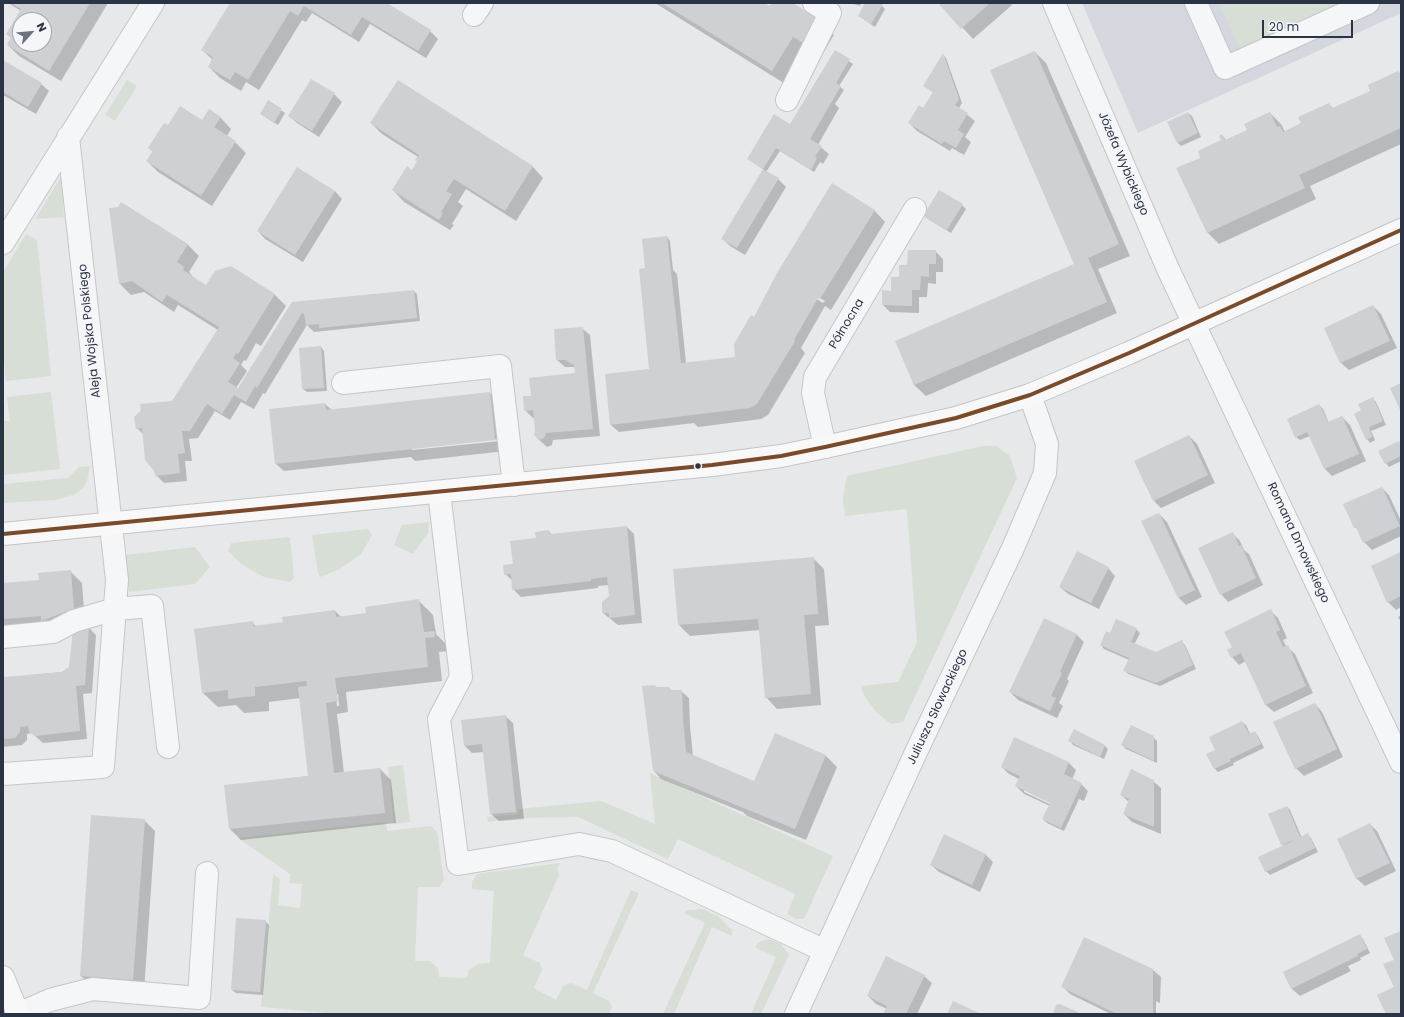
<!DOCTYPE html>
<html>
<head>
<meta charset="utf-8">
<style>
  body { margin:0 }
  #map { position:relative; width:1404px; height:1017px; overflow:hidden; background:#e6e8ea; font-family:Poppins,sans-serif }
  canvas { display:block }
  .frame { position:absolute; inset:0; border:4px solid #2b3445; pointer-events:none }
  .north { position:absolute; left:12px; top:12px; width:40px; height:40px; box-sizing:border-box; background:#f4f6f9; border:1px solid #a4a8b1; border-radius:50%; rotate:63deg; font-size:11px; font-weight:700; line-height:16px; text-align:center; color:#2b3445 }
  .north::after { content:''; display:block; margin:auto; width:14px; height:18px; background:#6c737f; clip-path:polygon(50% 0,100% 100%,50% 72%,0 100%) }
  .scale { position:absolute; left:1262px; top:20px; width:91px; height:18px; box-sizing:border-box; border:2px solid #2b3445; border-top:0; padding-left:5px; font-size:12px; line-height:14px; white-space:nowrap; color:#2b3445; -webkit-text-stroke:3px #f4f6f9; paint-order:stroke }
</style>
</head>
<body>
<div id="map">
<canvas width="1404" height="1017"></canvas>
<div class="frame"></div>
<div class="north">N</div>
<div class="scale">20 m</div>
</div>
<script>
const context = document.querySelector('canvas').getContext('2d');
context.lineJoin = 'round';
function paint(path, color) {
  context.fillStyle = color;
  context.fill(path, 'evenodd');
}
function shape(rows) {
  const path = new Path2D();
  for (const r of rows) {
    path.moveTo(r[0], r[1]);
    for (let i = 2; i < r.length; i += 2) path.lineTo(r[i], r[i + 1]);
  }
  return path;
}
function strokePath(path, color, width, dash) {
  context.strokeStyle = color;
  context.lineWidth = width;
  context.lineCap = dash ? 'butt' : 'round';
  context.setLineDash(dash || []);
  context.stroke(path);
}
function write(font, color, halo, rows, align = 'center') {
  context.font = font + ' Poppins,sans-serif';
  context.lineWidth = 3.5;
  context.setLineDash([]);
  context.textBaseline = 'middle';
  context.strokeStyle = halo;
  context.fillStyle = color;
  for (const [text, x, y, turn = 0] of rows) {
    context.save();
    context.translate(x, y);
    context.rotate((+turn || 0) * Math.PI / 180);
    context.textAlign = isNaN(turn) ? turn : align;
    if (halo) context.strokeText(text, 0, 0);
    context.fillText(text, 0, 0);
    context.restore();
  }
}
paint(shape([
  [1082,3,1401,3,1401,13,1138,133]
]), '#d4d7dd');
paint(shape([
  [1219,3,1349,3,1241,51],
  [127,80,137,86,115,121,105,115],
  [61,177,64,217,35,219],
  [26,234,37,240,51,376,6,381,3,349,3,272],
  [51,392,60,469,3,475,3,421,10,421,7,397],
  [983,446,996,446,1010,456,1017,478,903,722,891,724,876,712,864,695,861,686,898,682,917,642,907,509,845,516,843,498,847,476],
  [90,466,87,481,82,489,75,494,56,500,3,503,3,484,68,478,79,467],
  [429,522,428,533,413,554,394,545,402,525],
  [368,529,372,535,361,554,340,569,320,577,318,573,312,535],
  [290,537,294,578,290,582,264,577,241,564,228,551,231,543],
  [195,547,210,567,195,584,129,592,125,555],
  [403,765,410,822,394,824,388,767],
  [650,773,833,856,804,919,796,919,787,914,795,894,678,839,668,859,578,817,519,818,488,822,487,817,519,814,518,809,601,801,655,824],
  [386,822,387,831,431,826,437,832,444,880,439,887,418,887,415,961,430,961,438,968,439,977,467,978,469,970,478,964,490,963,494,891,472,889,472,882,477,874,560,863,557,869,559,875,523,955,540,963,542,970,534,988,556,1000,563,986,571,983,587,990,631,890,639,893,593,993,609,1001,612,1007,609,1014,338,1014,261,1007,273,874,280,879,278,905,300,908,302,884,289,883,290,874,238,838],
  [703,909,719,917,732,930,732,936,712,927,674,1014,663,1014,705,923,684,913,688,910],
  [769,939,781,944,789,955,761,1014,751,1014,776,957,755,947,759,942]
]), '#d6ded6');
paint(shape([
  [8,3,108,3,61,81,19,56,8,45,12,39,7,34,21,11],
  [20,20,44,20,44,44,20,44],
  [231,3,385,3,430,31,438,39,426,58,370,24,359,42,312,13,306,22,302,20,259,90,246,82,241,91,220,78,209,67,213,60,202,50],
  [655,3,763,3,770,8,773,3,791,3,820,20,834,35,820,58,808,51,787,85],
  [850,3,861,3,860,6],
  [867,3,879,3,885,9,875,27,859,16],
  [940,3,1011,3,1012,5,973,39],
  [835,51,853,64,839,86,844,90,835,104,839,108,818,145,829,154,823,164,820,162,814,172,780,151,766,172,778,179,786,187,745,255,730,246,722,238,764,170,748,159,791,125],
  [1035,52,1046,63,1130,256,1098,269,1117,313,926,396,914,385,896,342,1075,264],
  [943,55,946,58,962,103,959,108,975,121,965,137,971,142,964,155,952,148,950,151,917,131,909,123,924,109,934,93,924,86],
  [3,61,41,84,49,91,36,114,3,95],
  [1398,72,1401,75,1401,144,1310,186,1316,199,1219,244,1208,233,1178,169,1202,158,1222,141,1222,135,1227,141,1248,131,1270,113,1281,124,1285,132,1302,124,1329,104,1334,109,1371,91],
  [334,94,342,102,319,137,297,123,289,116],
  [269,102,285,113,278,125,261,114],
  [1188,113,1192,116,1201,137,1181,146,1177,142],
  [220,117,231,129,227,136,235,142,246,153,212,206,158,172,147,161,153,152,149,148,168,127],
  [371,123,532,166,543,178,516,221,466,189,458,202,463,206,452,224,454,225,450,230,404,202,393,190,412,171,418,162,418,157,382,134],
  [832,184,874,210,885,222,831,310,825,306,801,348,805,353,768,415,761,419,698,427,694,423,619,432,611,425,606,375,650,370,641,270,647,269,646,268,643,239,667,237,670,241,673,270,677,274,686,363,736,358,735,344,751,317,758,320,755,317,778,273],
  [790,280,825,301,823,303,790,282],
  [335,191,342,199,303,262,265,239,258,231],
  [121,203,188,245,199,256,189,272,195,279,206,286,231,267,275,295,286,306,261,346,256,343,246,361,244,360,241,365,247,371,236,388,238,389,292,303,414,291,417,294,420,321,314,332,307,325,265,394,263,393,254,409,241,402,230,420,215,411,198,438,189,439,192,461,185,461,187,481,164,483,156,475,144,435,137,428,173,402,218,330,178,305,174,312,144,292,131,295,120,284,118,208],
  [962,205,966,209,951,233,928,219,925,216],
  [935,251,943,259,943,272,936,272,936,284,928,283,927,297,919,297,919,313,890,312,883,305,908,266],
  [1373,306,1381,314,1397,348,1349,370,1341,363,1325,328],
  [582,328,590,335,600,436,553,440,552,445,547,447,536,437,535,418,533,418,525,410,532,397,576,373,576,368,573,367,565,367,557,360],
  [321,347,324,351,327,391,307,392,303,389],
  [490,393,501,405,506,451,415,461,411,457,284,471,276,464,325,404,332,410],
  [500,439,500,441,412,450,412,448],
  [1373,398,1376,402,1386,425,1371,431,1375,440,1370,443,1367,439,1362,411],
  [1319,405,1323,409,1329,423,1342,417,1350,425,1366,461,1332,476,1325,469,1310,436,1300,440,1296,437],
  [1189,436,1197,444,1215,483,1161,508,1154,501],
  [1399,442,1401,445,1401,461,1389,467,1386,463],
  [1382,488,1389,495,1401,521,1401,536,1372,550,1364,542,1359,531,1355,527],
  [1159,514,1167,522,1202,597,1186,605,1178,597],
  [627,527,634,534,642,623,618,625,603,613,610,596,609,585,598,586,598,588,521,597,513,589,513,581,505,574,538,539,549,531,552,535],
  [1232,533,1240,541,1244,550,1249,554,1263,585,1228,602,1221,594],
  [1401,553,1401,607,1396,610,1388,602],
  [813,558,824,569,829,625,815,626,821,705,777,709,766,697,760,630,690,636,679,625],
  [1108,568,1115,576,1099,609,1068,594,1060,587],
  [70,571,82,583,85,623,3,631,3,584,40,581],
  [419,601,433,615,436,634,448,646,449,651,439,652,442,681,346,692,348,712,337,714,344,773,380,769,391,780,396,823,241,840,230,829,226,786,309,776,300,698,269,702,269,711,244,713,236,705,218,707,203,693,252,622,257,627,284,623,335,611,342,618,367,614],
  [336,694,338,694,339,706,337,706],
  [1271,611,1278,618,1287,638,1283,640,1286,646,1295,654,1313,693,1274,712,1266,705,1246,661,1239,665,1232,657,1233,648],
  [1401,615,1401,622,1398,617],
  [1044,620,1077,635,1084,642,1067,679,1069,681,1059,703,1063,706,1057,718,1018,700,1010,692],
  [89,628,96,635,92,693,83,694,87,739,43,743,32,733,27,734,27,740,22,745,3,747,3,678,62,672,70,667,74,631],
  [1136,629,1140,633,1134,645,1156,653,1181,641,1185,645,1196,669,1160,686,1128,674,1124,670,1129,660,1104,649,1101,645,1111,634],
  [657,688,669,688,672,691,681,691,689,698,690,726,693,756,755,782,775,734,826,756,837,767,806,840,747,816,743,812,661,779,654,771],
  [1315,704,1322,712,1343,757,1304,776,1296,768],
  [505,716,513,723,524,819,499,821,491,814,484,752,472,753,465,746],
  [1242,722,1246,725,1250,734,1255,732,1258,736,1264,748,1233,763,1234,765,1218,772,1215,769,1208,754,1217,750],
  [1075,731,1105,746,1108,749,1104,759,1073,745,1070,741],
  [1153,737,1157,741,1157,763,1126,749,1122,745],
  [1015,738,1069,763,1076,770,1072,780,1081,784,1088,791,1084,801,1079,799,1064,831,1047,823,1043,819,1050,806,1024,794,1016,786,1019,779,1009,774,1002,767],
  [1024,789,1055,804,1054,806,1024,792],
  [1153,781,1161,788,1161,834,1132,822,1124,814,1129,802,1121,795],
  [1287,807,1290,810,1302,838,1308,835,1311,838,1318,852,1270,875,1266,871,1284,846,1282,844],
  [144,820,155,831,144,991,93,987,81,976],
  [1370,824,1377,831,1396,871,1365,886,1357,879,1338,839],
  [945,836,986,855,993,862,980,892,939,872,931,865],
  [265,921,269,925,263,995,236,993,232,990],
  [1359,935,1363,939,1370,953,1360,958,1361,960,1348,966,1351,971,1300,996,1292,989,1284,973],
  [1153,970,1161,977,1160,1003,1156,1001,1156,1014,1111,1014,1070,994,1062,986],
  [924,976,932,983,917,1014,885,1014,887,1009,876,1004,868,996]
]), '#0003');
paint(shape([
  [11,3,90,3,49,71,7,45,11,37,6,34,21,9],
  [20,20,44,20,44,44,20,44],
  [230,3,387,3,431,30,418,51,362,17,351,35,304,6,298,16,290,11,248,80,235,72,230,80,208,67,213,57,201,50],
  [662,3,764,3,770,6,772,3,793,3,820,20,805,44,793,37,772,71],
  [865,3,880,3,883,4,871,24,858,16],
  [938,3,990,3,961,29],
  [835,50,850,59,836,83,841,86,810,139,822,146,815,157,817,158,811,170,776,148,763,169,747,159,774,114,790,124],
  [1035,51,1119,244,1088,258,1107,302,914,385,895,341,1074,264,990,70],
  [943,53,959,99,955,105,968,113,958,130,964,134,956,148,944,141,942,144,908,123,919,105,923,108,933,92,923,86],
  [3,60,42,83,28,107,3,92],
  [1398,71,1401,76,1401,128,1299,175,1305,188,1207,233,1176,168,1200,158,1198,151,1221,140,1219,136,1222,134,1225,140,1247,130,1244,124,1270,112,1277,127,1280,126,1283,132,1301,123,1298,117,1329,103,1332,108,1370,91,1368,85],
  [311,79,335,93,312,131,288,116],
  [398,80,533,166,505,211,454,179,446,191,452,194,441,212,443,213,439,220,392,190,407,166,412,170,417,161,415,160,419,155,370,123],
  [268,100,282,109,274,123,260,114],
  [180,106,202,120,209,109,221,117,214,127,236,141,201,196,146,161,153,151,148,148,164,123,168,125],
  [1188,112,1198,133,1177,143,1167,122],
  [297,167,335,191,295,255,257,231],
  [763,169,779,178,737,248,721,239],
  [832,183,875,210,820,299,818,298,794,340,795,341,757,404,750,408,610,425,605,374,649,369,639,269,645,268,642,239,667,236,681,363,735,357,734,344,751,315,754,317,777,273],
  [939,190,963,204,947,230,923,216],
  [121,202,188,244,177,262,184,267,183,270,206,285,215,271,231,266,275,294,238,354,236,353,233,358,240,363,228,382,238,388,292,302,414,290,417,318,319,328,319,324,306,325,304,314,302,313,257,388,255,386,246,402,234,395,222,414,207,404,190,431,182,431,185,453,178,454,180,473,155,476,154,471,145,460,142,428,136,429,134,417,141,410,140,404,172,401,219,327,167,295,162,302,132,281,119,284,109,208,118,207],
  [908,250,936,250,936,264,929,264,929,277,921,276,920,290,912,290,912,306,882,305,882,290,891,291,891,277,899,277,899,265,907,265],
  [1373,305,1390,341,1340,363,1324,328],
  [583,327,593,429,546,433,544,438,539,440,534,435,535,430,533,410,524,411,523,396,531,396,529,378,575,373,574,365,565,360,556,360,554,329],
  [321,346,324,388,302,389,299,348],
  [1401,383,1401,412,1390,388],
  [490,392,495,440,275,464,269,409,325,403,326,410],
  [1373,397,1383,421,1369,427,1372,437,1366,440,1354,414,1361,410,1358,404],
  [1319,404,1328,422,1342,416,1359,454,1324,469,1307,432,1295,438,1287,419],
  [1189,435,1208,475,1153,501,1134,461],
  [1399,441,1401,446,1401,456,1385,464,1378,451],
  [1382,487,1400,526,1363,543,1356,527,1354,528,1343,504],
  [1159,513,1195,590,1178,598,1141,521],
  [627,526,635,615,609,618,609,613,602,613,602,602,609,596,607,577,591,579,591,581,512,590,511,574,504,575,503,565,513,564,510,541,536,538,535,532,549,530,550,534],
  [1233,532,1239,546,1241,545,1256,578,1220,595,1198,548],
  [1077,551,1109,567,1091,603,1059,587],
  [1401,552,1401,596,1387,603,1371,566],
  [814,557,818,614,804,615,811,694,765,698,758,619,678,625,673,569],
  [71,570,74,612,65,612,41,621,41,616,3,619,3,583,39,580,38,573],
  [419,599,424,632,434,631,435,637,425,638,428,667,335,678,338,701,326,703,334,773,380,768,385,813,229,829,224,785,308,776,298,687,307,686,306,681,255,687,255,696,228,699,228,690,202,693,194,629,253,621,254,626,283,622,282,617,335,610,336,617,366,613,365,607],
  [1271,609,1280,630,1276,632,1279,638,1283,647,1288,645,1306,686,1265,705,1241,653,1231,658,1227,650,1232,647,1224,632],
  [1044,618,1077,634,1060,672,1062,673,1051,696,1056,698,1050,711,1009,692],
  [1116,619,1137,628,1131,642,1156,652,1182,640,1193,665,1156,683,1123,671,1129,658,1100,645,1106,631,1110,633],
  [89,627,85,685,76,686,80,731,35,736,29,732,28,726,20,727,20,732,15,738,3,739,3,677,62,672,69,667,73,630],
  [655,685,656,687,669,687,670,690,682,690,683,718,686,752,754,781,775,733,826,755,795,829,653,771,642,686],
  [1315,703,1337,749,1295,769,1273,722],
  [506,715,516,812,490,814,482,744,464,746,461,720],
  [1242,721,1249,734,1255,731,1261,744,1230,759,1231,761,1214,769,1206,754,1215,750,1209,737],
  [1131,725,1154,736,1154,761,1121,745],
  [1074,729,1105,745,1100,757,1068,741],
  [1014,737,1069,762,1064,774,1082,783,1061,828,1042,819,1050,803,1015,786,1020,776,1001,767],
  [1131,769,1154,780,1154,827,1123,814,1129,799,1120,795],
  [1287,806,1300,837,1308,833,1315,848,1265,872,1258,857,1297,839,1281,845,1268,814],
  [91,815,145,819,133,980,80,976],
  [1370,823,1390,863,1356,879,1337,839],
  [944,834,986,854,972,885,930,865],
  [236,918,266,920,260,992,231,990],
  [1401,931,1401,1014,1386,1014,1377,995,1394,987,1383,964,1394,960,1384,938],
  [1360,934,1367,949,1357,954,1358,956,1291,989,1283,972],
  [1084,937,1153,969,1153,1014,1117,1014,1061,987],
  [886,956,925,975,906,1014,883,1014,887,1006,867,996],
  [953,1001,981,1014,947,1014],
  [1060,1004,1082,1014,1053,1014,1056,1005]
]), '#ced0d3');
const minor = shape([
  [1054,3,1168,269,1401,762],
  [1196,3,1225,68,1368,3],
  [474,15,482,3],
  [787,100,830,13,814,3],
  [3,243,153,3],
  [343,383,500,366,514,485],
  [825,447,813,393,815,377,915,209],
  [439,492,461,677,439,719,458,864,579,844,612,851,825,951],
  [3,637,53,632,74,621,115,609,152,606,168,747],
  [3,774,103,767,117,580,68,137],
  [18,1014,50,1000,93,989,199,998,207,873],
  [796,1014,917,750,1013,548,1045,473,1047,444,1030,395]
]);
const major = shape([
  [3,534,712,465,781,456,825,447,956,418,1030,395,1129,353,1401,230],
  [3,977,18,1014]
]);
strokePath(minor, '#c4c6c8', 24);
strokePath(major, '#c2c5c8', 24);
strokePath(minor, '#f5f6f7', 22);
strokePath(major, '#f8f8f8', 22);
strokePath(shape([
  [3,534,712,465,781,456,825,447,956,418,1030,395,1129,353,1401,230]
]), '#7a4b2a', 4);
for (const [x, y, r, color] of [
  [698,466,3.5,"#2b3445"]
]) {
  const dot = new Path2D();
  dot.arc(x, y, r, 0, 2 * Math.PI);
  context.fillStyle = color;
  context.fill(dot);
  strokePath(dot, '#f4f6f9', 1.5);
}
write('12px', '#2b3445', '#f4f6f9', [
  ["Józefa Wybickiego",1123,164,67],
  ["Północna",847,324,-59],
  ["Aleja Wojska Polskiego",90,331,-96],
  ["Romana Dmowskiego",1298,543,65],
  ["Juliusza Słowackiego",938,707,-65]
]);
</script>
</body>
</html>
